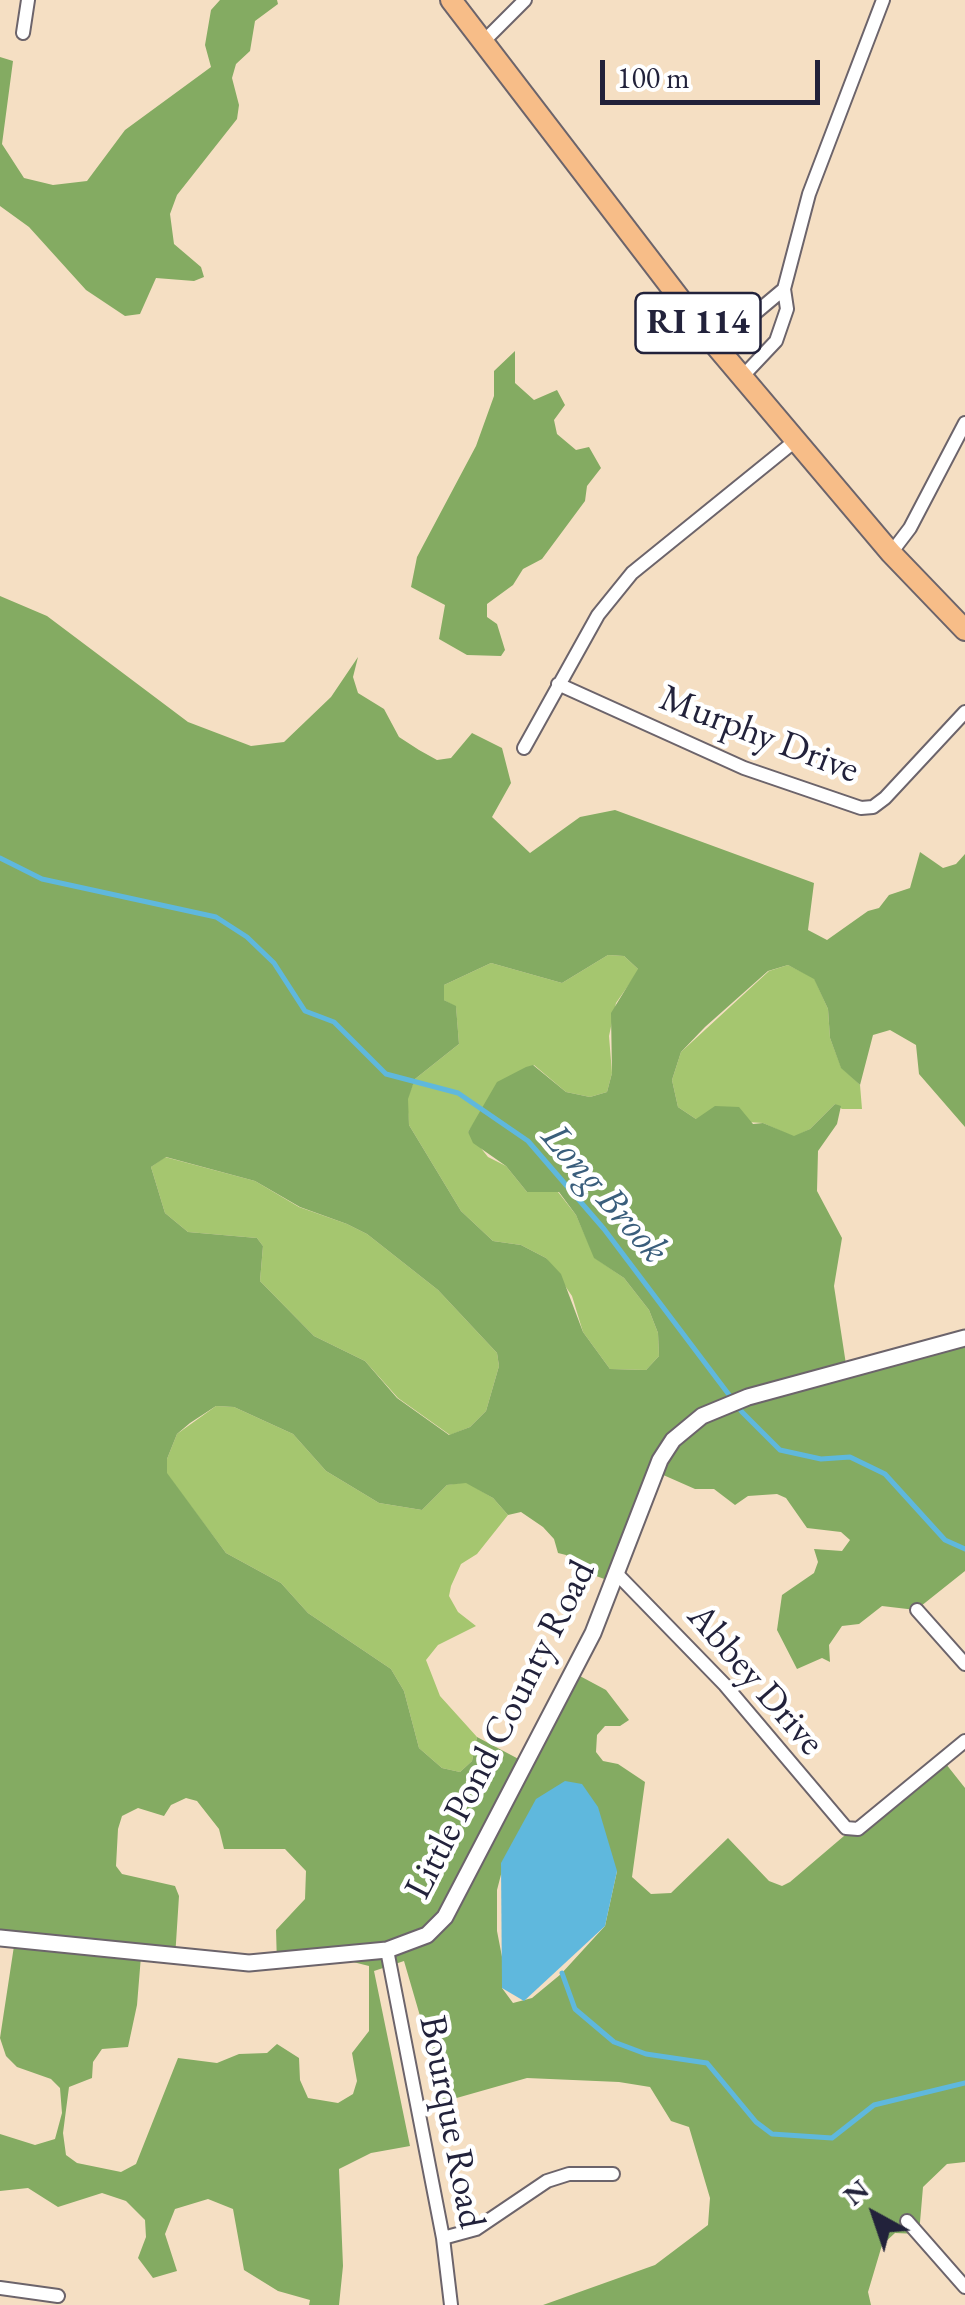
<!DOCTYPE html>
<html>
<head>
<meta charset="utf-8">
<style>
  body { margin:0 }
  #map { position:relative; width:965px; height:2305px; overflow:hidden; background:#f5dfc3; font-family:"EB Garamond",serif }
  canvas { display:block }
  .north { position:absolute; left:825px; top:2165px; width:100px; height:100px; -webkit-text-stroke:8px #fff; paint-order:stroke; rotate:320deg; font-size:28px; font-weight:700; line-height:40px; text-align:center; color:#22223b }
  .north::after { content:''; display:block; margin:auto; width:35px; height:45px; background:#22223b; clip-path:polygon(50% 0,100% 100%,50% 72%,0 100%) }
  .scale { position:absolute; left:600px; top:60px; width:220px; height:45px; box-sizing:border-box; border:5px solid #22223b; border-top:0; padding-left:12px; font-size:30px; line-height:35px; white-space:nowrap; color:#22223b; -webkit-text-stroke:8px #fff; paint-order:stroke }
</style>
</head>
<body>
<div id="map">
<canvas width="965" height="2305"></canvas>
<div class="north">N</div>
<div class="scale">100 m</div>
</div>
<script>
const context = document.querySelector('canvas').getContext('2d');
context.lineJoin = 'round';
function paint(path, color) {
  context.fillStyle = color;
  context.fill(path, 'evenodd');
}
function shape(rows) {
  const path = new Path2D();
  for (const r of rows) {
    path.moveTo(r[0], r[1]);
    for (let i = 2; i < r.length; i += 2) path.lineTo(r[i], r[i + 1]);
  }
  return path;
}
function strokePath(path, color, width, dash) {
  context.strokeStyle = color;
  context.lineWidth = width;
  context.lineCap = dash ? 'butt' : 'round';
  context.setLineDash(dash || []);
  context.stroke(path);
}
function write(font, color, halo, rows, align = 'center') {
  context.font = font + ' "EB Garamond",serif';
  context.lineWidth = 9;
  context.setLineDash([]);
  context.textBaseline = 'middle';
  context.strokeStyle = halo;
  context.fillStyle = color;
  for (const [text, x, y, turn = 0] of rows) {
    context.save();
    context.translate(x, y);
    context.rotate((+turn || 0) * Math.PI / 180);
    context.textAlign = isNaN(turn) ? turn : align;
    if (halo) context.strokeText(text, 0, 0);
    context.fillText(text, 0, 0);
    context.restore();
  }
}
paint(shape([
  [608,955,624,956,639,970,616,1003,609,1036,612,1073,607,1092,590,1097,566,1092,534,1065,488,1102,468,1132,488,1157,506,1166,527,1192,558,1192,576,1215,595,1258,624,1278,649,1310,658,1333,659,1356,646,1370,610,1369,583,1332,572,1296,546,1258,521,1245,493,1241,461,1211,409,1125,407,1099,415,1079,459,1044,456,1007,444,1000,444,985,491,963,562,983],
  [788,965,814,978,828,1009,830,1038,841,1067,860,1085,862,1109,842,1109,835,1104,810,1129,794,1137,763,1123,696,1119,678,1107,672,1080,681,1052,769,971],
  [165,1157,255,1181,299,1207,347,1224,367,1234,438,1290,497,1353,499,1366,486,1411,470,1427,450,1435,398,1398,365,1361,314,1336,260,1281,263,1246,257,1238,188,1232,165,1213,151,1167],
  [216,1406,234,1407,293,1434,326,1471,379,1503,422,1510,447,1485,466,1482,493,1498,508,1515,477,1554,461,1564,451,1586,449,1596,458,1612,476,1626,438,1645,426,1660,440,1696,477,1737,472,1761,460,1772,442,1768,419,1748,404,1691,391,1669,308,1613,281,1583,226,1553,166,1473,167,1459,177,1434]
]), '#a5c66f');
paint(shape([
  [220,0,277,0,278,4,255,21,250,51,236,64,232,78,239,105,237,119,177,195,170,214,174,244,201,267,204,277,194,281,156,278,140,314,125,316,86,290,29,227,0,206,0,57,13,61,2,144,24,178,53,185,87,181,125,130,211,67,205,45,211,10],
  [515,351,515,383,534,400,557,390,565,405,554,420,557,434,576,450,589,447,601,468,587,486,585,501,542,559,523,569,513,585,487,604,487,617,497,624,505,650,501,656,467,655,439,639,445,605,411,587,417,557,476,446,494,396,494,371],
  [0,596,47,616,188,722,251,746,284,742,331,697,358,657,353,677,358,693,384,709,399,737,419,750,437,760,451,758,472,733,502,748,511,783,492,817,530,853,580,817,615,810,814,883,808,930,827,940,868,911,879,908,889,895,910,888,920,852,943,868,956,864,965,854,965,1127,919,1074,916,1045,890,1030,873,1035,860,1085,841,1068,830,1038,828,1009,814,979,788,965,768,971,705,1027,681,1052,672,1080,678,1107,696,1119,715,1106,739,1107,753,1124,763,1123,794,1136,810,1129,835,1104,841,1106,837,1124,818,1151,817,1191,842,1238,834,1286,847,1371,965,1344,965,1571,916,1610,882,1606,859,1624,842,1626,829,1645,830,1662,822,1658,797,1669,777,1630,782,1595,814,1573,818,1562,814,1549,842,1551,850,1540,841,1532,807,1528,786,1498,777,1494,748,1496,735,1505,714,1489,695,1489,661,1474,615,1583,580,1570,566,1555,558,1553,554,1539,543,1527,521,1512,508,1515,493,1498,466,1483,447,1485,422,1510,379,1503,326,1471,293,1434,234,1407,216,1406,190,1423,177,1434,167,1459,167,1473,226,1553,281,1583,308,1613,391,1669,404,1691,419,1748,442,1768,460,1772,472,1761,477,1737,528,1764,578,1675,606,1690,629,1720,620,1726,605,1726,597,1735,596,1752,603,1761,618,1764,645,1782,632,1877,651,1894,671,1893,728,1838,769,1881,782,1886,790,1882,851,1830,946,1764,965,1788,965,2162,947,2164,923,2187,919,2234,895,2233,882,2245,868,2292,871,2305,543,2305,655,2265,708,2225,710,2198,689,2127,671,2121,650,2087,619,2082,527,2078,439,2103,441,2088,404,1961,374,1971,410,2146,371,2153,339,2169,343,2266,339,2305,309,2305,310,2300,278,2291,244,2270,233,2209,208,2199,175,2209,165,2234,177,2271,153,2278,138,2258,146,2237,145,2220,126,2201,102,2193,58,2207,28,2188,0,2191,0,2134,35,2145,55,2139,62,2113,60,2088,51,2079,17,2067,6,2056,0,2038,14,1946,0,1943],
  [608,955,624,956,638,969,611,1013,612,1073,607,1092,590,1097,566,1092,533,1065,526,1067,497,1082,468,1132,473,1143,506,1166,527,1192,559,1192,576,1215,594,1258,624,1278,649,1310,658,1333,659,1356,646,1370,610,1369,583,1332,561,1274,546,1258,521,1245,493,1241,461,1211,409,1125,408,1099,415,1079,459,1044,456,1006,444,1000,444,985,491,963,562,983],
  [166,1157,255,1181,300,1207,347,1224,367,1234,438,1290,497,1353,499,1366,486,1411,470,1427,449,1435,397,1398,365,1361,314,1336,260,1281,263,1246,257,1238,188,1232,165,1213,151,1167],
  [186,1798,197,1801,219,1829,224,1849,285,1849,306,1871,305,1899,276,1930,277,1964,345,1960,369,1966,369,2031,352,2053,357,2081,353,2094,338,2103,308,2098,300,2080,299,2058,277,2044,267,2053,239,2054,217,2063,178,2058,136,2164,121,2172,77,2163,66,2155,63,2133,69,2087,92,2078,93,2062,102,2049,128,2047,137,2005,141,1956,175,1958,179,1896,175,1886,122,1874,116,1866,118,1829,122,1816,138,1808,164,1816,171,1805],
  [504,1863,617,1871,605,1926,561,1974,532,1998,513,2003,502,1988,503,1962,497,1931,497,1890]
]), '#84ab62');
paint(shape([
  [565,1781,582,1784,598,1807,617,1871,605,1926,524,2001,502,1988,501,1863,536,1799]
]), '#5fb8dd');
strokePath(shape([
  [0,858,42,879,216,917,247,937,274,963,305,1011,334,1022,386,1074,458,1093,528,1141,604,1229,742,1412,780,1450,821,1459,850,1457,885,1474,945,1540,965,1549],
  [562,1973,575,2009,614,2042,646,2054,707,2063,756,2122,772,2134,832,2138,874,2105,965,2083]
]), '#5fb8dd', 5);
const minor = shape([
  [23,33,28,0],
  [482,43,525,0],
  [716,346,784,289,809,194,883,0],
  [742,377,776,341,787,309,784,289],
  [891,553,910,528,965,423],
  [558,684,744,768,861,808,873,807,885,798,965,712],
  [524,748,598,615,632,573,795,441],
  [617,1574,725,1685,846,1828,858,1829,965,1741],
  [917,1610,965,1664],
  [387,1950,443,2238,451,2305],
  [907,2221,965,2287],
  [443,2238,476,2229,547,2181,569,2174,613,2174],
  [0,2288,58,2296]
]);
const tertiary = shape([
  [0,1938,249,1963,387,1950,427,1935,445,1917,593,1633,660,1460,673,1440,702,1416,748,1397,965,1338]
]);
const primary = shape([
  [451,0,716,346,891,553,965,630]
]);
strokePath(minor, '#6c646b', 16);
strokePath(tertiary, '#6c646b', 19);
strokePath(primary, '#6c646b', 24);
strokePath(minor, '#fff', 12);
strokePath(tertiary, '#fff', 15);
strokePath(primary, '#f7bd88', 20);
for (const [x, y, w] of [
  [698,323,125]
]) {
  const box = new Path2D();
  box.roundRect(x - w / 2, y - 30, w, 60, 8);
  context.fillStyle = '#fff';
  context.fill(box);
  strokePath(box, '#22223b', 2.5);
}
write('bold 35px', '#22223b', null, [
  ["RI 114",698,323]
]);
write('38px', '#22223b', '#fff', [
  ["Murphy Drive",759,735,21],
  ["Abbey Drive",755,1680,49],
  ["Little Pond County Road",501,1730,-63],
  ["Bourque Road",451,2122,79]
]);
write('italic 40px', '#3a5e7c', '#fff', [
  ["Long Brook",604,1194,49]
]);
</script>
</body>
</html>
